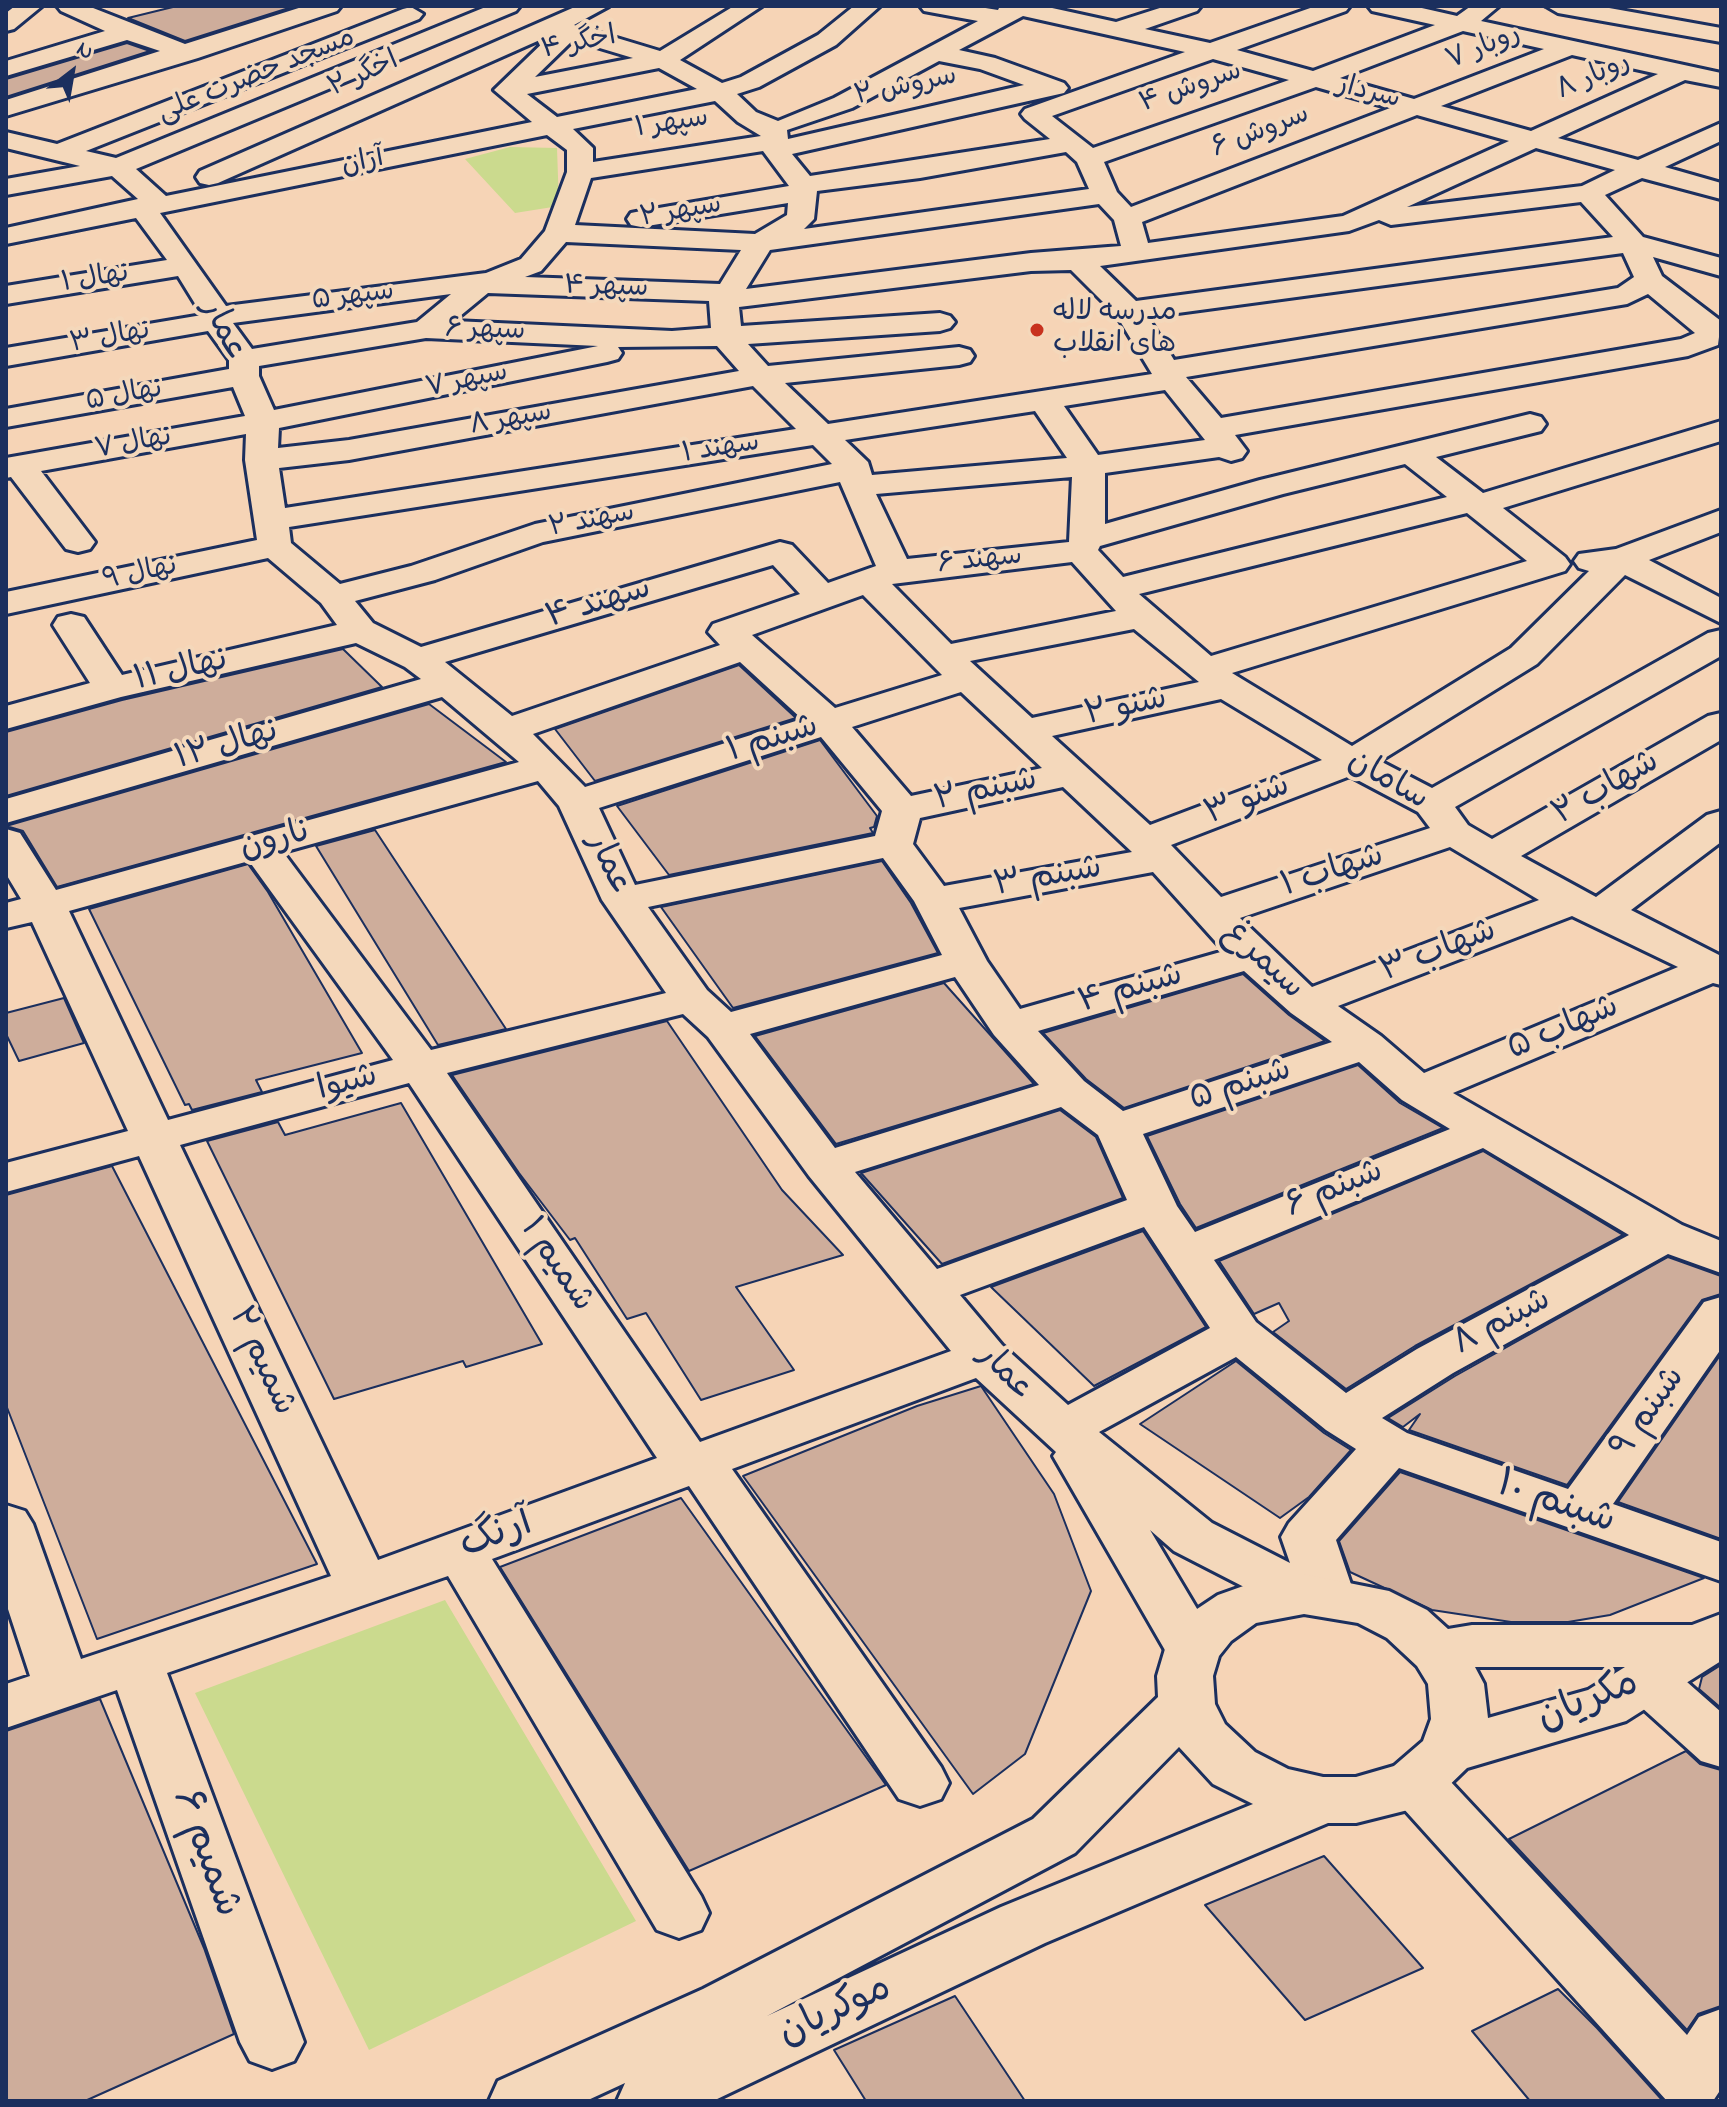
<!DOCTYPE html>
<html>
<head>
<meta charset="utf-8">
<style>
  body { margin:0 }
  #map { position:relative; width:1727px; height:2107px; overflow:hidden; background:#f6d4b6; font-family:"Indie Flower",sans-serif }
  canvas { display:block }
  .frame { position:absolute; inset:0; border:8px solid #1b2f5e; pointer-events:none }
  .north { position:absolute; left:32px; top:32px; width:80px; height:80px; -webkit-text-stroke:6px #f4d8bb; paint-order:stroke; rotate:31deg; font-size:22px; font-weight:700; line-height:32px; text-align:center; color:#1b2f5e }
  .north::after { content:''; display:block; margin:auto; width:28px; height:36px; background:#1b2f5e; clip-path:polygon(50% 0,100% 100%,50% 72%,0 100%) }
</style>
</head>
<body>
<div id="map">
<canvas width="1727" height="2107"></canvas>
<div class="frame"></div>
<div class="north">N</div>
</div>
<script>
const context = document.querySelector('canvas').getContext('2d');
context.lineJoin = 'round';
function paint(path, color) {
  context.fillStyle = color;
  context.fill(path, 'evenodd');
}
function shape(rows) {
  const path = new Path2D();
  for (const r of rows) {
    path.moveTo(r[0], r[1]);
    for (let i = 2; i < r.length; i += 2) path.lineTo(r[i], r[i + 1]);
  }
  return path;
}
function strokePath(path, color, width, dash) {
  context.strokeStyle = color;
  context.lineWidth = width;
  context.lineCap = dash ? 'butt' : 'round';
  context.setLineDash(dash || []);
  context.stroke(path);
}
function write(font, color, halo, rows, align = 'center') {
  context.font = font + ' "Indie Flower","Playpen Sans Arabic",sans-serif';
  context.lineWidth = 8;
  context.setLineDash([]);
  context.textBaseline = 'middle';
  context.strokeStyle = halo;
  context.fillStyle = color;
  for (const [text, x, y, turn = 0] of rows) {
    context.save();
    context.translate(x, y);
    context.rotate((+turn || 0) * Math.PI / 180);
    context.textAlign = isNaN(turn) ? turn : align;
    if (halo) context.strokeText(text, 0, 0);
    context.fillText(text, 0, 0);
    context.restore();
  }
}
paint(shape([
  [510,147,557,148,559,206,515,213,465,159],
  [445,1600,636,1921,369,2050,195,1693]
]), '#cbda8e');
const building = shape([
  [177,6,292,6,292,7,185,41,128,18,177,6],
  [127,43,150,51,6,97,6,79,127,43],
  [343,649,382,687,6,796,6,732,122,700,343,649],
  [739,665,796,718,595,781,555,729,739,665],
  [429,704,506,762,57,887,23,831,6,826,429,704],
  [820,740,877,816,874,827,870,828,873,833,669,875,617,806,820,740],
  [375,830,506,1029,438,1045,316,846,375,830],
  [882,861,911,903,938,953,733,1008,661,907,882,861],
  [248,864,268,892,362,1053,256,1080,262,1092,192,1110,189,1104,185,1105,89,909,248,864],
  [1243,974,1289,1015,1325,1041,1124,1108,1086,1079,1043,1033,1243,974],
  [944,983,1034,1084,836,1144,755,1036,944,983],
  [64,998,84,1043,19,1061,6,1034,6,1013,64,998],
  [667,1021,782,1190,843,1255,736,1287,794,1370,701,1400,646,1313,627,1319,575,1238,570,1240,519,1173,452,1075,667,1021],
  [1358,1065,1400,1103,1443,1128,1196,1228,1180,1204,1147,1136,1358,1065],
  [401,1103,542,1344,466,1367,463,1361,334,1399,207,1141,278,1122,285,1135,401,1103],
  [1060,1110,1096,1137,1123,1198,942,1264,861,1173,1060,1110],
  [1483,1151,1623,1235,1415,1346,1346,1389,1273,1332,1289,1321,1279,1303,1254,1314,1219,1261,1483,1151],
  [112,1166,317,1564,97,1639,6,1405,6,1195,112,1166],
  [1143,1231,1206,1327,1094,1386,991,1287,1143,1231],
  [1668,1257,1721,1276,1721,1294,1702,1300,1567,1485,1409,1430,1420,1414,1403,1427,1388,1418,1455,1376,1668,1257],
  [1721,1354,1721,1539,1618,1502,1721,1354],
  [1236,1361,1324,1433,1351,1450,1309,1497,1280,1518,1140,1424,1236,1361],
  [981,1386,1054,1494,1091,1591,1025,1754,973,1794,743,1476,917,1406,981,1386],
  [1400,1472,1704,1578,1610,1615,1568,1622,1511,1622,1432,1610,1350,1572,1339,1541,1400,1472],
  [681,1498,886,1785,689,1871,500,1567,681,1498],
  [1721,1665,1721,1708,1699,1689,1702,1677,1721,1665],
  [100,1699,204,1948,234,2034,85,2101,6,2101,6,1731,100,1699],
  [1686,1751,1700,1764,1721,1770,1721,2006,1698,2014,1687,2030,1509,1839,1686,1751],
  [1324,1856,1423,1968,1305,2020,1205,1905,1324,1856],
  [1558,1989,1597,2028,1663,2101,1530,2101,1472,2031,1558,1989],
  [955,1996,1025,2101,866,2101,834,2050,955,1996]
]);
paint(building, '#cead9b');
strokePath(building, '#1b2f5e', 2);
const street = shape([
  [15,6,42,6,14,29,6,31,6,13,15,6],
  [57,6,88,6,185,44,305,6,341,6,337,11,198,58,6,116,6,100,160,51,127,40,6,76,6,61,105,31,61,11,57,6],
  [488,6,520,6,516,11,136,169,166,196,532,122,494,90,551,35,218,183,209,185,200,183,196,177,200,171,577,6,609,6,574,25,660,51,734,6,762,6,680,60,722,83,741,77,818,35,854,6,880,6,836,45,759,87,737,94,756,112,778,121,834,98,978,21,924,11,920,6,973,6,998,10,1000,6,1043,6,1116,22,1166,6,1201,6,1197,11,1145,29,1210,43,1316,6,1350,6,1346,11,1237,50,1313,71,1435,25,1372,11,1368,6,1413,6,1457,16,1471,6,1499,6,1481,21,1721,73,1721,87,1685,80,1558,138,1638,160,1721,123,1721,141,1665,167,1721,183,1721,199,1642,178,1605,195,1643,237,1721,258,1721,276,1653,257,1662,276,1721,321,1718,345,1688,356,1235,435,1247,451,1242,458,1231,461,1219,457,1105,473,1105,524,1260,480,1530,414,1541,417,1546,424,1541,431,1436,457,1483,493,1721,421,1721,441,1503,508,1565,557,1570,564,1565,571,1232,673,1352,746,1511,648,1589,571,1579,568,1574,561,1579,554,1616,549,1721,510,1721,532,1649,560,1721,598,1721,623,1625,575,1537,664,1380,761,1432,788,1708,633,1721,630,1721,656,1455,807,1468,825,1492,839,1708,716,1721,713,1721,740,1521,856,1596,897,1707,815,1721,811,1721,842,1631,910,1721,956,1721,985,1713,983,1453,1093,1682,1225,1721,1241,1721,1273,1668,1254,1453,1373,1382,1418,1407,1433,1568,1489,1704,1302,1721,1297,1721,1349,1613,1504,1721,1542,1721,1581,1399,1468,1336,1540,1355,1596,1347,1610,1328,1616,1285,1608,1174,1551,1150,1530,1221,1649,1213,1664,1193,1670,1173,1664,1053,1456,1056,1452,976,1378,732,1469,941,1767,949,1783,941,1799,920,1806,899,1799,689,1486,492,1559,701,1896,709,1913,701,1930,679,1938,657,1930,448,1576,167,1673,304,2042,294,2061,272,2069,250,2061,240,2042,117,1690,6,1728,6,1684,30,1676,6,1603,6,1505,25,1511,33,1524,81,1659,331,1576,139,1156,6,1192,6,1163,128,1131,32,922,6,928,6,903,21,899,6,874,6,829,20,833,56,890,519,762,442,697,6,823,6,799,421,679,405,667,356,643,121,697,6,729,6,706,90,683,53,625,58,617,71,614,84,617,122,675,337,625,321,603,268,558,6,614,6,592,257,540,245,460,246,434,41,471,95,542,90,549,78,552,66,549,11,477,6,478,6,458,245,416,233,387,6,427,6,409,229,369,229,360,208,331,6,366,6,348,202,315,178,276,6,304,6,286,167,260,136,218,6,244,6,228,138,199,112,176,6,195,6,179,80,166,6,148,6,132,57,144,403,9,411,7,423,14,419,19,86,151,116,158,488,6],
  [1023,16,1185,52,1025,109,1021,114,1025,119,1050,139,810,176,792,154,1064,93,1068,88,1064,83,995,58,959,50,1023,16],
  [1463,31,1544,49,1414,99,1340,78,1463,31],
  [573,40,633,58,535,77,573,40],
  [1572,55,1658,74,1531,131,1441,106,1572,55],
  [1213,59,1289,80,1093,148,1052,116,1213,59],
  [939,61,980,69,1024,85,788,139,787,130,852,108,939,61],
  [659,68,697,89,557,117,527,94,659,68],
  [1316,87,1390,108,1131,207,1117,192,1104,162,1316,87],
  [715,101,738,122,761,136,593,162,593,148,573,129,715,101],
  [1417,115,1509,141,1343,216,1148,243,1142,222,1417,115],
  [547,135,567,150,567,172,545,231,521,259,486,273,226,306,160,213,547,135],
  [1536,148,1615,170,1582,186,1407,207,1536,148],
  [763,151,789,186,641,211,631,213,627,219,631,225,641,227,788,203,787,215,755,234,575,225,591,178,763,151],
  [1066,152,1077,162,1089,189,804,229,814,219,817,191,920,178,1066,152],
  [1581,202,1613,237,1136,301,1100,266,1349,231,1379,220,1391,225,1581,202],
  [1099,204,1114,220,1121,246,1031,253,746,289,770,250,1099,204],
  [566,242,741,250,720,284,525,277,541,271,566,242],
  [1623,253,1634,277,1618,288,1174,360,1148,317,1623,253],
  [1071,270,1117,316,1152,374,828,424,785,383,959,365,970,362,974,356,970,350,959,347,768,366,748,344,940,331,950,328,955,322,950,316,940,313,741,326,739,307,1031,271,1071,270],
  [488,293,709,301,711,328,672,331,454,321,488,293],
  [451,294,417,322,252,349,233,323,451,294],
  [1648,294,1695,333,1681,339,1221,418,1186,377,1627,304,1648,294],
  [426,338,598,346,274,410,259,376,259,366,426,338],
  [717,346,739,371,349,440,278,448,279,428,607,362,618,359,622,353,618,347,717,346],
  [753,386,796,429,285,508,279,468,349,460,753,386],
  [1165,390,1205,440,1098,455,1064,406,1165,390],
  [1035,411,1067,458,872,475,868,462,845,440,1035,411],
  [813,445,832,464,535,524,411,566,340,584,291,543,289,527,813,445],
  [1405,464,1447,497,1123,577,1098,550,1100,546,1283,494,1405,464],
  [1072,477,1069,542,907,559,876,494,1072,477],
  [840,482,876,566,828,583,792,545,780,542,421,647,373,623,355,601,435,580,543,542,840,482],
  [1467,513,1527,561,1211,656,1139,594,1467,513],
  [1072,562,1116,611,951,644,892,584,1072,562],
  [773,565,800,594,713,624,708,632,720,645,512,716,445,662,773,565],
  [863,595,942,675,835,708,752,635,863,595],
  [1134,629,1199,682,1032,718,970,661,1134,629],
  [740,662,802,719,585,787,533,734,740,662],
  [961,692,1042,768,911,796,852,727,961,692],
  [1221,699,1322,760,1150,825,1052,736,1221,699],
  [821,737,882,811,875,836,635,885,599,808,821,737],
  [1350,776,1418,812,1430,828,1221,897,1171,845,1350,776],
  [538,781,559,806,602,900,666,993,431,1050,283,852,538,781],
  [1063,787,1132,852,944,886,913,844,920,818,1063,787],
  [1450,847,1539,900,1312,987,1240,918,1450,847],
  [883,858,914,901,942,955,731,1012,707,990,648,907,883,858],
  [249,861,393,1060,168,1120,69,911,249,861],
  [1153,872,1224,951,1020,1009,987,961,959,908,1153,872],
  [1572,916,1678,967,1424,1073,1381,1036,1338,1006,1572,916],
  [1244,971,1291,1013,1332,1042,1123,1111,1084,1081,1038,1031,1244,971],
  [955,977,994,1035,1039,1085,835,1148,750,1034,955,977],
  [683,1014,708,1037,809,1176,951,1351,700,1442,447,1073,683,1014],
  [1359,1062,1402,1100,1450,1129,1195,1232,1177,1206,1143,1134,1359,1062],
  [409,1083,657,1458,378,1560,180,1145,409,1083],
  [1061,1107,1098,1135,1127,1200,937,1269,855,1172,1061,1107],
  [1483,1148,1629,1235,1417,1349,1346,1393,1256,1322,1214,1260,1483,1148],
  [1144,1227,1210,1328,1068,1405,1002,1345,960,1295,1144,1227],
  [1236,1357,1326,1430,1356,1449,1289,1523,1281,1537,1290,1563,1212,1523,1099,1432,1236,1357],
  [1546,6,1598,6,1721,28,1721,42,1558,13,1546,6],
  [1650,1661,1670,1667,1721,1712,1721,1767,1701,1761,1630,1697,1622,1682,1630,1667,1650,1661],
  [1415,1759,1436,1766,1687,2035,1699,2017,1721,2009,1721,2089,1713,2101,1667,2101,1394,1798,1386,1782,1394,1766,1415,1759]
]);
const primary = shape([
  [1304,1574,1389,1591,1427,1610,1448,1629,1472,1625,1692,1625,1721,1614,1721,1661,1626,1721,1467,1768,1436,1798,1408,1810,1356,1823,1328,1823,1045,1943,713,2101,617,2101,625,2083,586,2101,489,2101,498,2081,703,1989,1033,1819,1158,1697,1157,1676,1165,1649,1191,1613,1218,1595,1249,1584,1304,1574],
  [1304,1614,1358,1623,1387,1638,1417,1666,1428,1684,1431,1719,1423,1741,1394,1766,1356,1777,1323,1777,1288,1769,1255,1752,1225,1724,1215,1704,1213,1676,1219,1656,1231,1641,1256,1623,1304,1614],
  [1475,1667,1625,1667,1588,1690,1488,1718,1484,1684,1475,1667],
  [1179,1747,1213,1784,1253,1804,1001,1907,767,2016,1075,1853,1179,1747]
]);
strokePath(street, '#1b2f5e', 6);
strokePath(primary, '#1b2f5e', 6);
paint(street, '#f4d8bb');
paint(primary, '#f4d8bb');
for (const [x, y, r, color] of [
  [1037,330,8,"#c8321e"]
]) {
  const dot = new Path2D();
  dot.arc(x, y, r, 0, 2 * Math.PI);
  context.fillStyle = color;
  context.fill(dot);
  strokePath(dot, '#f4d8bb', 3);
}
write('28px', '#1b2f5e', '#f4d8bb', [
  ["اخگر ۴",579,45,-11],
  ["روبار ۷",1484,49,-22],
  ["اخگر ۲",364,76,-24],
  ["مسجد حضرت علی",257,77,-22],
  ["روبار ۸",1594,78,-24],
  ["سروش ۲",906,88,-12],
  ["سروش ۴",1191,89,-19],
  ["سردار",1368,94,14],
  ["سپهر ۱",672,125,-9],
  ["سروش ۶",1261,133,-21],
  ["آران",363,164,-12],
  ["سپهر ۲",681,213,-10],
  ["نهال ۱",96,280,-9],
  ["سپهر ۴",606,289,2],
  ["سپهر ۵",353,298,-7],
  ["سپهر ۶",485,332,2],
  ["نهال ۳",111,339,-10],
  ["سپهر ۷",467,382,-12],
  ["نهال ۵",125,397,-10],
  ["سپهر ۸",511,421,-10],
  ["نهال ۷",134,445,-10],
  ["سهند ۱",721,450,-9],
  ["سهند ۲",592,522,-11],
  ["سهند ۶",980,562,-6],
  ["نهال ۹",141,575,-12]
]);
write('28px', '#1b2f5e', '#f4d8bb', [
  ["مدرسه لاله",1053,314],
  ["های انقلاب",1053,346]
], 'left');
write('34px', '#1b2f5e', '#f4d8bb', [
  ["عمار",222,331,63],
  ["سهند ۴",599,605,-17],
  ["نهال ۱۱",182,672,-13],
  ["شنو ۲",1126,709,-12],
  ["شبنم ۱",773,741,-17],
  ["نهال ۱۲",228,747,-16],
  ["سامان",1387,782,30],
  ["شهاب ۲",1607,790,-30],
  ["شبنم ۲",986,792,-12],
  ["شنو ۳",1248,802,-21],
  ["نارون",276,842,-15],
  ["عمار",607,865,64],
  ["شهاب ۱",1333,873,-18],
  ["شبنم ۳",1048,879,-10],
  ["شهاب ۳",1439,953,-21],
  ["سیمرغ",1262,962,43],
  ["شبنم ۴",1131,991,-16],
  ["شهاب ۵",1564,1030,-23],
  ["شیوا",348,1085,-15],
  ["شبنم ۵",1241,1087,-18],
  ["شبنم ۶",1335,1191,-22],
  ["شمیم ۱",555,1266,56],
  ["شبنم ۸",1503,1324,-28],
  ["شمیم ۲",260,1362,65],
  ["عمار",1004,1374,45],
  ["شبنم ۹",1650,1414,-55]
]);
write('40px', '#1b2f5e', '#f4d8bb', [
  ["شبنم ۱۰",1555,1505,19],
  ["آرنگ",497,1537,-20],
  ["مکریان",1589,1703,-22],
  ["شمیم ۶",204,1854,70],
  ["موکریان",836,2013,-25]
]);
</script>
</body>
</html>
